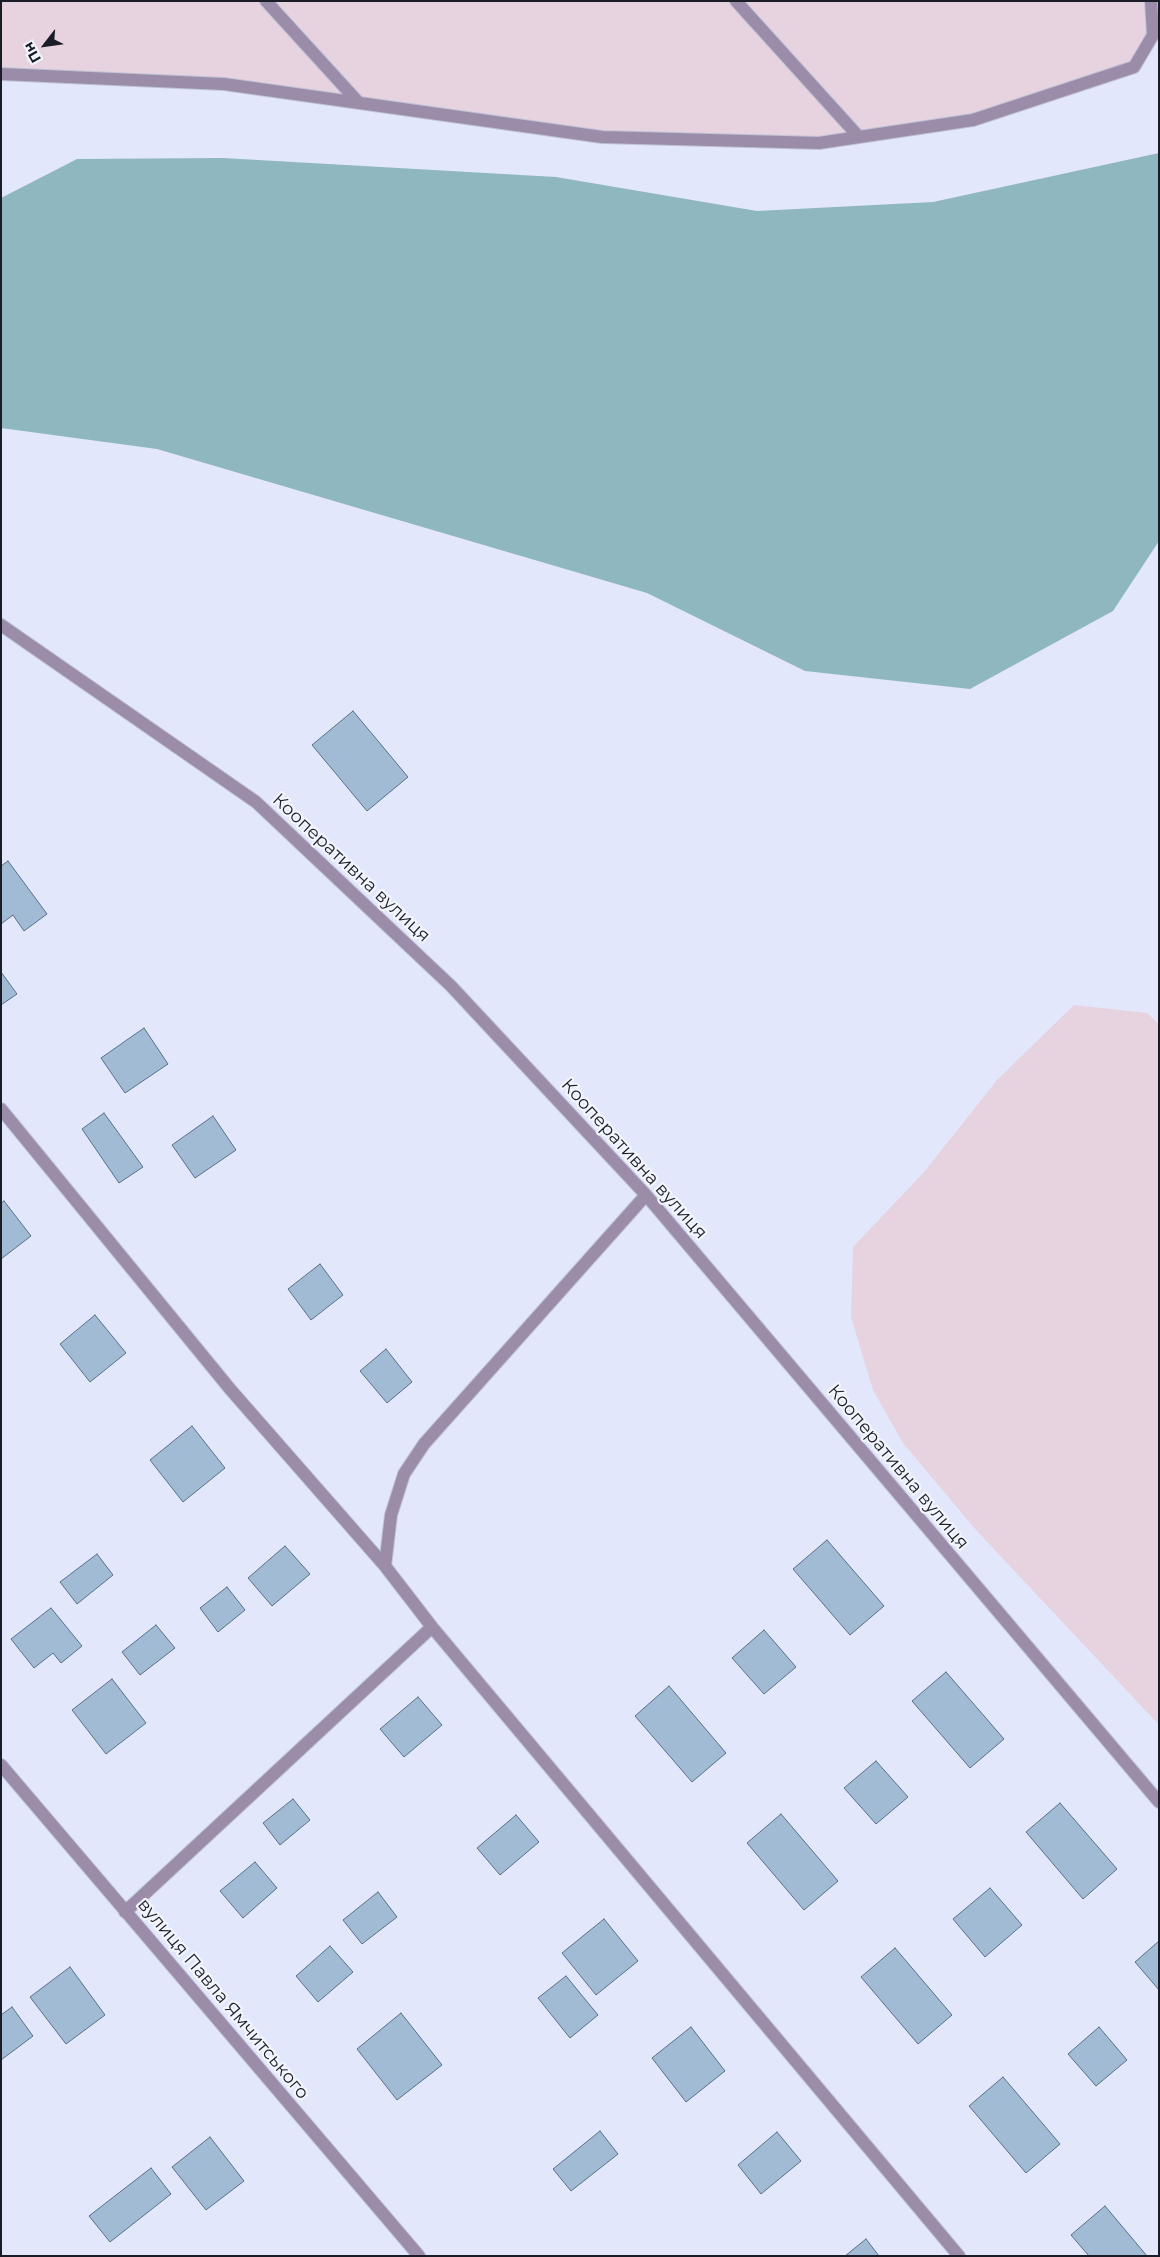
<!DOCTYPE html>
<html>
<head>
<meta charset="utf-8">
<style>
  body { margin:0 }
  #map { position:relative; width:1160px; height:2257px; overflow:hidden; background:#e3e7fb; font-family:Montserrat,sans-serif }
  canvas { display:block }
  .frame { position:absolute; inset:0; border:2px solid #1a1c27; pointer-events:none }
  .north { position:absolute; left:20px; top:20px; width:50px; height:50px; -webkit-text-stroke:4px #f3f5fc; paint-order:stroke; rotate:240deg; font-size:14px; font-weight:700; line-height:20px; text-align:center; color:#1a1c27 }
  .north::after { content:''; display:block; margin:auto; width:18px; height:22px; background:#1a1c27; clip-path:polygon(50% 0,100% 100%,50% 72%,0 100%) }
</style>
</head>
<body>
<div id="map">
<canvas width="1160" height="2257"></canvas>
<div class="frame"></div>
<div class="north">Пн</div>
</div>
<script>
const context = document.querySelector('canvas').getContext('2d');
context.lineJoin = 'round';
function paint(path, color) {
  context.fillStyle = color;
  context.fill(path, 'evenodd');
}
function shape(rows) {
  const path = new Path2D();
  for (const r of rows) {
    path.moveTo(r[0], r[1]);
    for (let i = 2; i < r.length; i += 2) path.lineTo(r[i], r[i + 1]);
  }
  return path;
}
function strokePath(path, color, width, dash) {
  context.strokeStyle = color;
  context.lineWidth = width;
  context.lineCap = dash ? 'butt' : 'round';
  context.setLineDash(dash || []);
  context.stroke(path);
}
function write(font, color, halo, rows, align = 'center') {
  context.font = font + ' Montserrat,sans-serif';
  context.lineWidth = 4.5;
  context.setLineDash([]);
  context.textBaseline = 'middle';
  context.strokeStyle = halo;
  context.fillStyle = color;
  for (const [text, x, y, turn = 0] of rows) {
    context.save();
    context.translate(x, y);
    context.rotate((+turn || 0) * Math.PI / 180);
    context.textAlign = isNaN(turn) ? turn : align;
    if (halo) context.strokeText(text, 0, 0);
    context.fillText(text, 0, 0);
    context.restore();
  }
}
paint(shape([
  [1,1,1151,1,1153,35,1134,67,973,120,819,143,602,137,224,84,1,74],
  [1074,1005,1147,1013,1159,1024,1159,1725,976,1530,903,1443,873,1390,851,1317,853,1247,924,1172,997,1080]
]), '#e6d3df');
paint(shape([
  [1159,153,1159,541,1113,611,970,689,805,671,647,593,157,449,1,428,1,198,77,159,223,158,556,177,757,211,933,202]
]), '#8fb7c0');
const building = shape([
  [353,711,408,777,367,811,312,745,353,711],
  [8,861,47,914,24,931,13,915,1,924,1,866,8,861],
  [1,972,17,994,1,1005,1,972],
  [144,1028,168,1064,125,1093,101,1058,144,1028],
  [104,1113,143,1167,119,1183,82,1129,104,1113],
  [213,1116,236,1150,195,1178,172,1145,213,1116],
  [4,1201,31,1236,1,1259,1,1203,4,1201],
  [320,1264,343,1295,311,1320,288,1289,320,1264],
  [95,1315,126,1353,90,1382,60,1344,95,1315],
  [386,1349,412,1382,387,1403,360,1371,386,1349],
  [192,1426,225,1468,183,1502,150,1460,192,1426],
  [827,1540,884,1606,850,1635,793,1569,827,1540],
  [285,1546,310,1574,272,1606,248,1578,285,1546],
  [97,1554,113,1575,77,1604,60,1582,97,1554],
  [227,1587,245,1610,218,1632,200,1608,227,1587],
  [51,1608,82,1646,61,1663,53,1653,34,1668,11,1639,51,1608],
  [156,1625,175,1648,140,1675,122,1652,156,1625],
  [764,1630,796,1667,764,1694,732,1658,764,1630],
  [946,1672,1004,1739,970,1768,912,1701,946,1672],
  [112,1679,146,1723,106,1754,72,1710,112,1679],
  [669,1686,726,1753,692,1782,635,1716,669,1686],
  [418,1697,442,1725,404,1757,380,1729,418,1697],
  [876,1761,908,1797,876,1824,844,1788,876,1761],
  [293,1799,310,1820,280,1845,263,1823,293,1799],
  [1060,1803,1117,1869,1083,1899,1026,1832,1060,1803],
  [781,1814,838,1881,804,1910,747,1843,781,1814],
  [516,1815,539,1842,500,1875,477,1848,516,1815],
  [255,1862,277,1888,243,1918,220,1891,255,1862],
  [990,1888,1022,1925,985,1957,953,1919,990,1888],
  [378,1892,397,1917,362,1944,343,1920,378,1892],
  [604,1919,638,1961,596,1995,562,1953,604,1919],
  [1159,1941,1159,1990,1135,1962,1159,1941],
  [330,1946,353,1972,318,2002,296,1976,330,1946],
  [895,1948,952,2015,918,2044,861,1977,895,1948],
  [70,1967,105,2015,66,2044,30,1997,70,1967],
  [566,1976,598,2015,570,2038,538,1998,566,1976],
  [12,2007,33,2036,1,2060,1,2015,12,2007],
  [401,2013,442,2065,397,2100,357,2049,401,2013],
  [691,2027,725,2071,686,2102,652,2058,691,2027],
  [1099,2027,1127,2060,1096,2086,1068,2054,1099,2027],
  [1003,2077,1060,2144,1026,2173,969,2106,1003,2077],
  [600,2131,618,2154,571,2191,553,2169,600,2131],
  [777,2132,801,2161,761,2194,738,2165,777,2132],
  [210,2137,244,2181,206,2210,172,2167,210,2137],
  [151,2168,171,2194,110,2242,89,2216,151,2168],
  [1105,2206,1147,2256,1089,2256,1071,2235,1105,2206],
  [866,2239,879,2256,845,2256,866,2239]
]);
paint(building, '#a0bbd3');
strokePath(building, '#587087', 1);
const minor = shape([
  [266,1,359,103],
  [736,1,859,137],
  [1,74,224,84,602,137,819,143,973,120,1134,67,1153,35,1151,1],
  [1,625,256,802,451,986,646,1195,1159,1802],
  [1,1109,230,1389,385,1566,432,1627,959,2256],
  [385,1566,391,1515,404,1474,424,1444,646,1195],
  [1,1765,419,2256],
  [125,1912,432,1627]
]);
strokePath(minor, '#bfc2d5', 14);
strokePath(minor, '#9b8caa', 12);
write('18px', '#1a1c27', '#f3f5fc', [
  ["Кооперативна вулиця",351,868,43],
  ["Кооперативна вулиця",634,1159,48],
  ["Кооперативна вулиця",898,1467,50],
  ["вулиця Павла Ямчитського",223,1999,50]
]);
</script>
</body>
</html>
